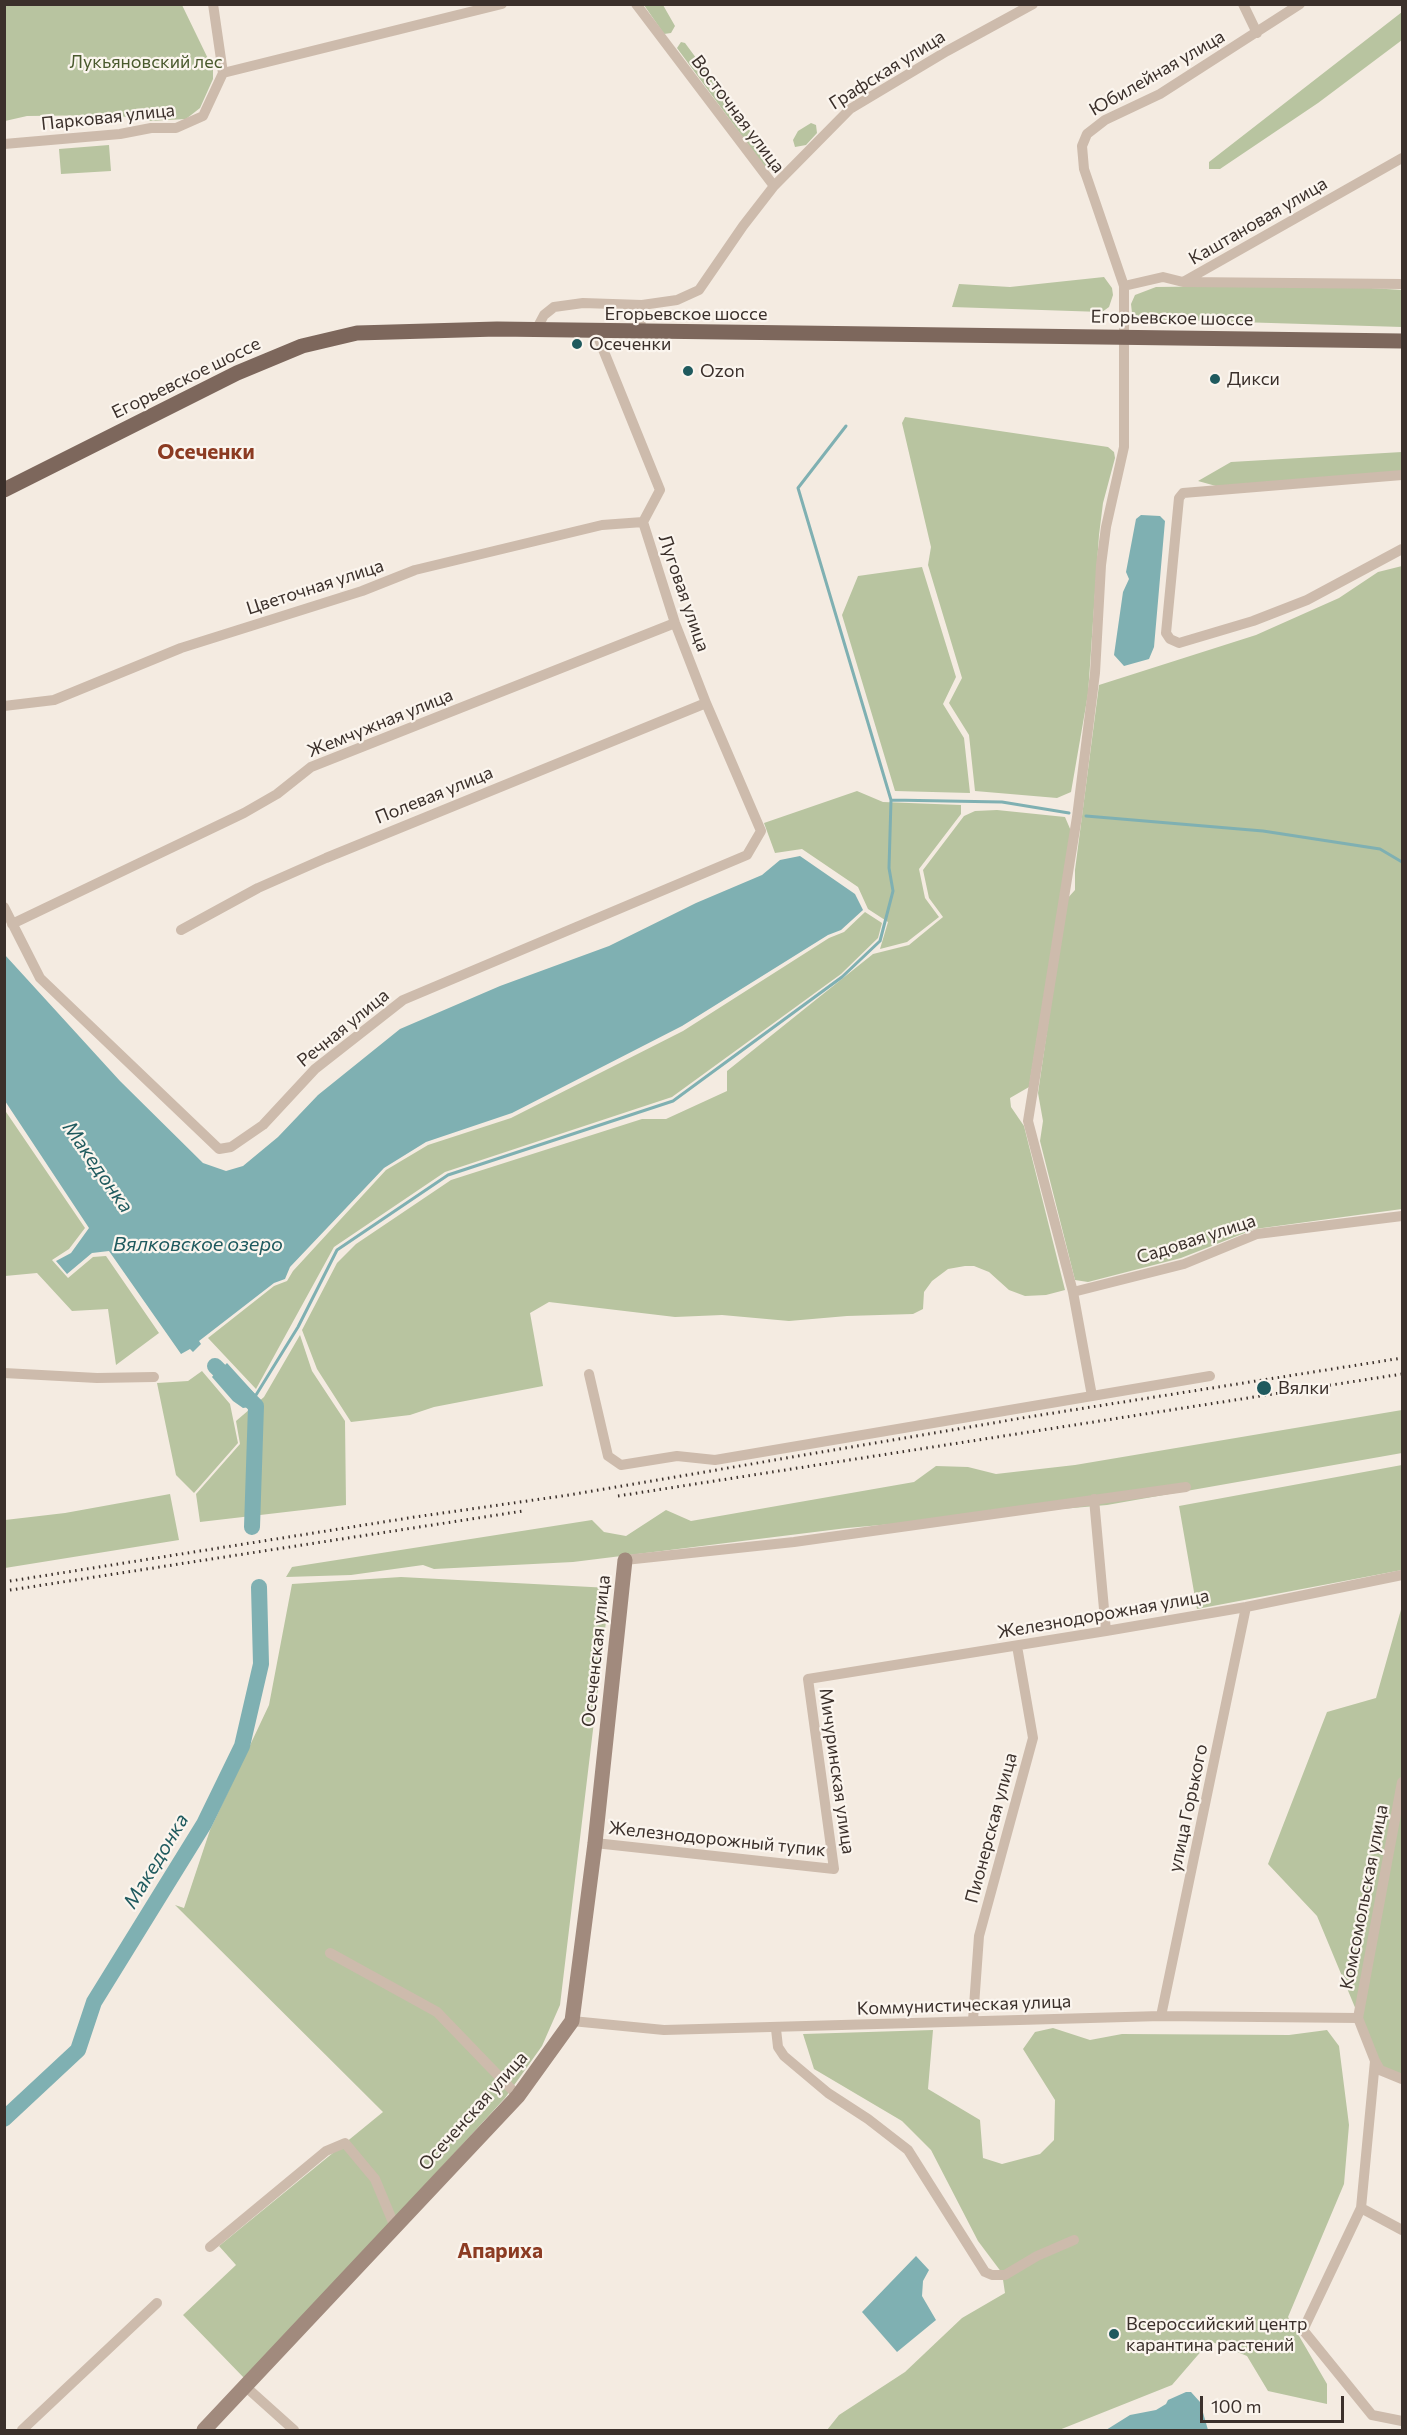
<!DOCTYPE html>
<html>
<head>
<meta charset="utf-8">
<style>
  body { margin:0 }
  #map { position:relative; width:1407px; height:2435px; overflow:hidden; background:#f4ebe1; font-family:Commissioner,sans-serif }
  canvas { display:block }
  .frame { position:absolute; inset:0; border:6px solid #3b302b; pointer-events:none }
  .scale { position:absolute; left:1200px; top:2396px; width:144px; height:27px; box-sizing:border-box; border:3px solid #3b302b; border-top:0; padding-left:8px; font-size:18px; line-height:21px; white-space:nowrap; color:#3b302b; -webkit-text-stroke:4px #fbf5ee; paint-order:stroke }
</style>
</head>
<body>
<div id="map">
<canvas width="1407" height="2435"></canvas>
<div class="frame"></div>
<div class="scale">100 m</div>
</div>
<script>
const context = document.querySelector('canvas').getContext('2d');
context.lineJoin = 'round';
function paint(path, color) {
  context.fillStyle = color;
  context.fill(path, 'evenodd');
}
function shape(rows) {
  const path = new Path2D();
  for (const r of rows) {
    path.moveTo(r[0], r[1]);
    for (let i = 2; i < r.length; i += 2) path.lineTo(r[i], r[i + 1]);
  }
  return path;
}
function strokePath(path, color, width, dash) {
  context.strokeStyle = color;
  context.lineWidth = width;
  context.lineCap = dash ? 'butt' : 'round';
  context.setLineDash(dash || []);
  context.stroke(path);
}
function write(font, color, halo, rows, align = 'center') {
  context.font = font + ' Commissioner,sans-serif';
  context.lineWidth = 4.5;
  context.setLineDash([]);
  context.textBaseline = 'middle';
  context.strokeStyle = halo;
  context.fillStyle = color;
  for (const [text, x, y, turn = 0] of rows) {
    context.save();
    context.translate(x, y);
    context.rotate((+turn || 0) * Math.PI / 180);
    context.textAlign = isNaN(turn) ? turn : align;
    if (halo) context.strokeText(text, 0, 0);
    context.fillText(text, 0, 0);
    context.restore();
  }
}
paint(shape([
  [4,5,182,5,213,69,213,79,200,108,186,119,149,121,114,115,27,116,5,121],
  [644,5,663,5,675,26,671,33,664,34],
  [1402,12,1402,40,1318,103,1220,169,1209,169,1209,162],
  [681,42,685,43,759,143,775,159,777,168,771,171,764,166,677,48],
  [811,123,816,125,817,133,806,145,795,147,793,140,798,131],
  [109,145,111,171,61,174,59,149],
  [1104,277,1112,288,1113,295,1109,307,1102,312,952,307,959,284,1010,287],
  [1324,285,1402,290,1402,327,1140,319,1132,313,1131,304,1135,295,1156,287],
  [905,417,1108,447,1114,452,1115,458,1103,503,1099,535,1088,694,1071,792,1057,798,975,791,969,735,949,703,962,678,928,565,931,547,902,423],
  [1402,452,1402,471,1216,486,1198,481,1231,462],
  [1402,566,1402,1209,1255,1229,1181,1258,1088,1282,1075,1280,1040,1141,1043,1121,1038,1093,1066,900,1075,890,1075,870,1099,685,1256,635,1339,598,1378,572],
  [922,567,956,677,943,704,964,738,970,793,895,791,842,615,858,576],
  [857,791,883,802,961,805,961,814,919,869,925,898,939,917,907,942,880,949,888,922,868,909,858,887,802,849,775,853,764,823],
  [997,810,1065,817,1071,831,1029,1087,1010,1098,1011,1107,1024,1126,1065,1290,1046,1295,1025,1296,1009,1290,989,1272,974,1266,965,1266,948,1269,932,1281,924,1292,923,1309,913,1314,847,1316,789,1321,722,1315,675,1317,549,1302,530,1313,543,1386,434,1407,410,1415,351,1422,317,1369,302,1330,337,1263,356,1244,451,1180,642,1119,666,1119,727,1091,727,1071,873,954,909,945,943,917,929,898,923,870,964,816,975,811],
  [865,912,882,923,878,938,841,974,672,1097,445,1172,334,1247,256,1389,208,1338,274,1286,287,1281,293,1271,386,1170,428,1145,511,1118,683,1031,829,938,844,932],
  [4,1109,85,1228,69,1249,52,1260,68,1278,93,1257,106,1256,159,1333,116,1365,108,1309,72,1311,37,1273,5,1276],
  [300,1335,312,1371,345,1421,346,1505,200,1522,196,1494,240,1444,236,1421,264,1397],
  [202,1371,230,1404,238,1443,194,1493,176,1475,157,1383,188,1381],
  [1402,1410,1402,1453,1107,1505,847,1528,573,1562,434,1569,423,1565,351,1575,286,1577,292,1567,592,1520,604,1532,626,1536,666,1510,691,1521,914,1482,936,1466,968,1467,996,1474,1075,1465],
  [1402,1465,1402,1570,1197,1609,1179,1506],
  [170,1494,179,1540,5,1568,5,1520,65,1513],
  [401,1577,610,1588,560,2005,542,2046,505,2098,246,2380,183,2315,236,2265,219,2246,383,2112,175,1905,184,1908,210,1830,269,1705,292,1584],
  [1402,1606,1402,2076,1381,2070,1317,1916,1268,1864,1327,1712,1376,1698],
  [1053,2028,1090,2040,1122,2034,1289,2035,1327,2030,1339,2046,1349,2125,1344,2184,1288,2317,1327,2384,1327,2404,1268,2391,1247,2356,1210,2341,1172,2385,1059,2430,827,2430,839,2415,905,2372,962,2318,1005,2293,1002,2273,978,2241,931,2150,902,2121,814,2069,803,2034,933,2030,928,2089,980,2120,983,2158,1002,2164,1040,2154,1054,2140,1055,2100,1023,2049,1035,2032]
]), '#b8c4a0');
paint(shape([
  [1141,515,1160,516,1165,521,1154,647,1149,659,1124,666,1114,655,1123,592,1129,579,1126,572,1136,519],
  [800,856,855,894,863,910,841,930,828,935,682,1026,512,1113,426,1142,384,1168,290,1267,285,1279,274,1283,199,1341,201,1344,193,1352,190,1349,181,1354,109,1251,92,1253,67,1274,56,1261,71,1253,89,1228,5,1101,5,955,120,1081,203,1163,226,1171,243,1166,278,1137,318,1095,400,1029,500,986,609,946,696,903,762,875,780,860],
  [218,1362,223,1367,227,1363,256,1395,256,1406,243,1408,233,1401,212,1377,215,1373,212,1370],
  [916,2256,929,2270,923,2281,922,2296,936,2320,897,2352,862,2312],
  [1186,2392,1191,2392,1200,2402,1208,2430,1106,2430,1130,2415,1156,2410,1166,2404,1168,2400]
]), '#7fb0b2');
strokePath(shape([
  [891,800,1002,802,1069,813],
  [1086,816,1263,831,1380,849,1402,862],
  [256,1395,298,1327,337,1250,448,1175,673,1101,842,977,880,941,893,891,889,868,891,800,798,488,846,426]
]), '#7fb0b2', 3);
strokePath(shape([
  [215,1366,256,1406,252,1527],
  [4,2119,78,2050,94,2002,204,1824,242,1746,261,1664,259,1587]
]), '#7fb0b2', 16);
strokePath(shape([
  [636,4,774,186],
  [1243,4,1257,33],
  [223,73,502,4],
  [4,144,120,134,151,128,176,128,203,116,223,73,213,4],
  [1184,282,1402,284],
  [1124,286,1163,277,1183,282,1402,158],
  [536,330,544,315,554,307,583,303,642,305],
  [640,332,642,305,677,300,699,290,743,226,774,186,850,109,947,51,1033,4],
  [1402,475,1183,493,1179,498,1166,633,1170,639,1179,643,1253,621,1307,600,1402,549],
  [4,706,54,700,181,648,362,591,415,570,602,525,643,522],
  [4,907,40,978,219,1149,231,1147,263,1125,315,1069,403,1000,747,855,761,831,706,703,675,623,643,522,660,490,596,332],
  [12,924,244,813,277,794,311,767,675,623],
  [181,930,258,888,326,858,706,703],
  [1073,1292,1184,1264,1257,1234,1402,1216],
  [4,1373,97,1378,154,1377],
  [589,1374,608,1456,621,1465,677,1456,715,1460,1210,1376],
  [1092,1396,1073,1292,1028,1121,1077,817,1095,673,1101,565,1106,527,1124,447,1124,286,1084,169,1082,146,1087,134,1105,120,1160,94,1300,4],
  [1094,1499,1106,1631],
  [625,1560,794,1542,1186,1487],
  [595,1843,834,1869,808,1679,1106,1631,1246,1607,1402,1575],
  [330,1953,437,2012,518,2096],
  [1161,2016,1246,1607],
  [1358,2018,1375,2061,1361,2208,1303,2330,1372,2415,1402,2421],
  [1358,2018,1402,1782],
  [973,2020,979,1936,1033,1738,1017,1646],
  [572,2021,664,2030,1161,2016,1358,2018],
  [776,2029,778,2047,784,2056,828,2093,868,2119,908,2150,985,2272,992,2275,1005,2275,1037,2256,1074,2240],
  [1375,2061,1380,2070,1402,2079],
  [1361,2208,1402,2230],
  [210,2247,326,2151,345,2143,375,2179,395,2227],
  [246,2387,294,2430],
  [22,2430,157,2303]
]), '#cdbbac', 10);
strokePath(shape([
  [204,2430,518,2096,572,2021,595,1843,625,1560]
]), '#a18a7d', 15);
strokePath(shape([
  [4,490,237,373,302,346,357,333,497,329,1402,341]
]), '#7d675c', 15);
strokePath(shape([
  [618,1496,1402,1374],
  [4,1582,415,1517,569,1495,1028,1417,1402,1358],
  [4,1591,523,1511]
]), '#3b302b', 3, [1.5, 4.5]);
for (const [x, y, r, color] of [
  [577,344,6,"#1f5a5e"],
  [688,371,6,"#1f5a5e"],
  [1215,379,6,"#1f5a5e"],
  [1264,1388,8,"#1f5a5e"],
  [1114,2334,6,"#1f5a5e"]
]) {
  const dot = new Path2D();
  dot.arc(x, y, r, 0, 2 * Math.PI);
  context.fillStyle = color;
  context.fill(dot);
  strokePath(dot, '#fbf5ee', 2);
}
write('18px', '#4a5a2e', '#fbf5ee', [
  ["Лукьяновский лес",146,62]
]);
write('18px', '#3b302b', '#fbf5ee', [
  ["Графская улица",887,70,-32],
  ["Юбилейная улица",1157,73,-30],
  ["Восточная улица",738,114,53],
  ["Парковая улица",108,117,-6],
  ["Каштановая улица",1258,221,-30],
  ["Егорьевское шоссе",686,314],
  ["Егорьевское шоссе",1172,318,1],
  ["Егорьевское шоссе",186,378,-26],
  ["Цветочная улица",315,587,-18],
  ["Луговая улица",684,593,71],
  ["Жемчужная улица",380,723,-22],
  ["Полевая улица",434,795,-22],
  ["Речная улица",343,1028,-39],
  ["Садовая улица",1196,1239,-18],
  ["Железнодорожная улица",1103,1614,-10],
  ["Осеченская улица",596,1651,-84],
  ["Мичуринская улица",837,1771,82],
  ["улица Горького",1188,1808,-78],
  ["Пионерская улица",991,1828,-75],
  ["Железнодорожный тупик",717,1839,6],
  ["Комсомольская улица",1364,1897,-79],
  ["Коммунистическая улица",964,2005,-2],
  ["Осеченская улица",473,2111,-48]
]);
write('18px', '#3b302b', '#fbf5ee', [
  ["Осеченки",589,344],
  ["Ozon",700,371],
  ["Дикси",1227,379],
  ["Вялки",1278,1388],
  ["Всероссийский центр",1126,2324],
  ["карантина растений",1126,2345]
], 'left');
write('italic 20px', '#1f5a5e', '#fbf5ee', [
  ["Македонка",98,1167,55],
  ["Вялковское озеро",198,1244],
  ["Македонка",156,1861,-59]
]);
write('bold 21px', '#8c3b22', '#fbf5ee', [
  ["Осеченки",206,452],
  ["Апариха",500,2251]
]);
</script>
</body>
</html>
